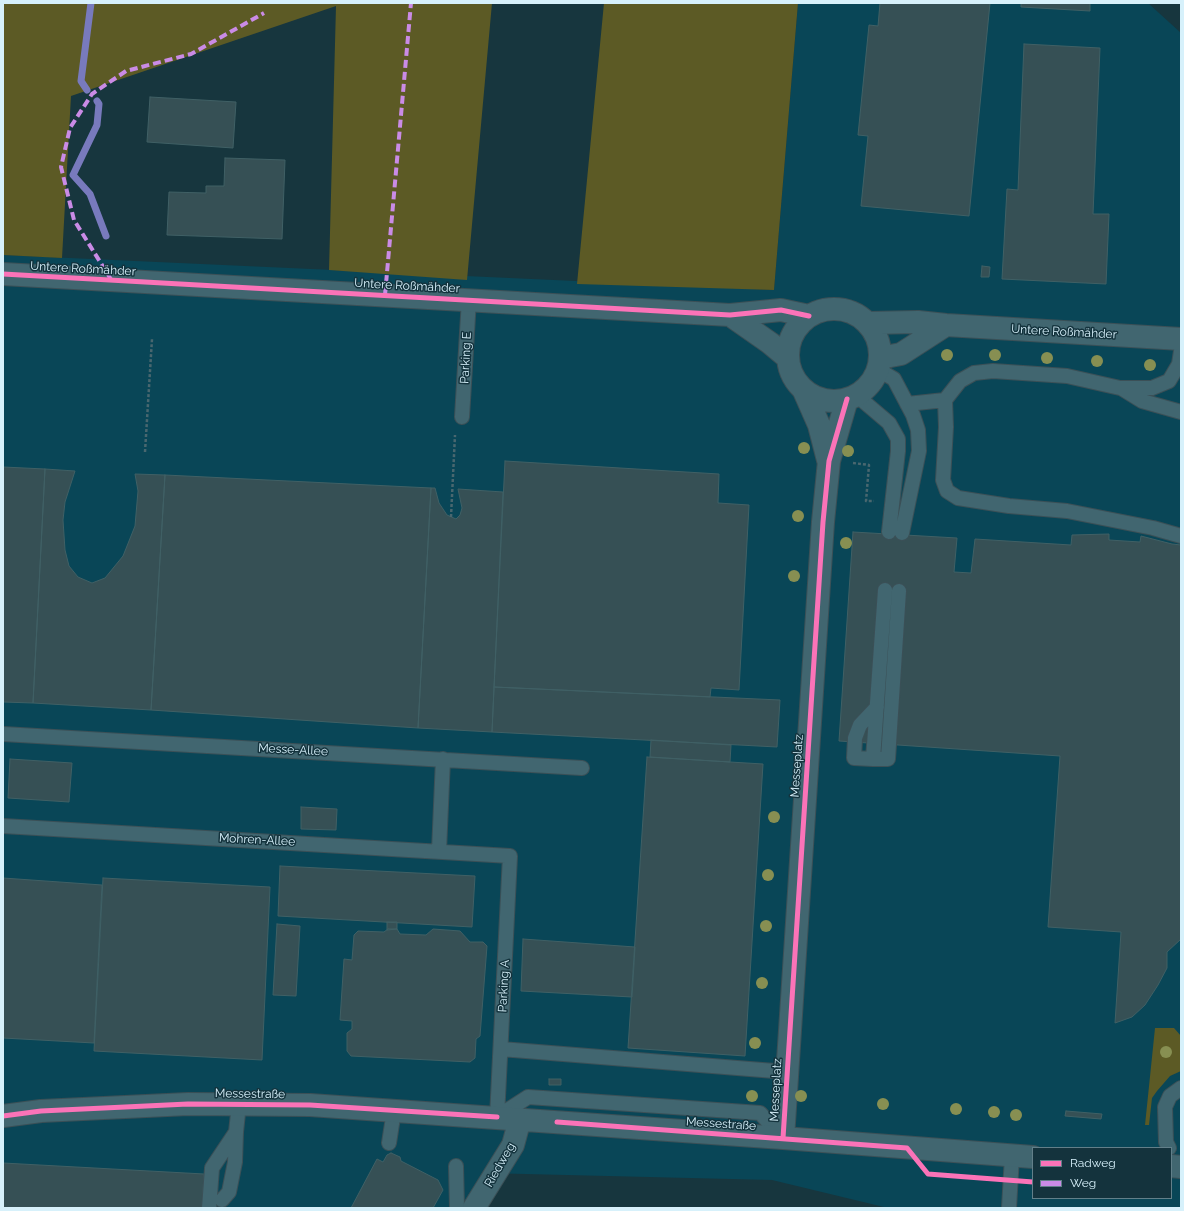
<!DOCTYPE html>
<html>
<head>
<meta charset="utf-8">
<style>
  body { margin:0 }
  #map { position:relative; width:1184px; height:1211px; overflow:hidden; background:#17363e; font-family:Raleway,sans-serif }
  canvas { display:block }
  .frame { position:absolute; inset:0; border:4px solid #d7f1fb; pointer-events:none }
  .legend { position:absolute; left:1032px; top:1147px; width:140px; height:52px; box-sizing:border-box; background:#14333d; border:1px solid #627f89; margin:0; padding:5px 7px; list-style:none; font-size:12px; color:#d7f1fb }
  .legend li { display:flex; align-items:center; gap:8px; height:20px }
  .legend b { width:20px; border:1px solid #627f89 }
</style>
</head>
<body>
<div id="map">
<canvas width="1184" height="1211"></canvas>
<div class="frame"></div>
<ul class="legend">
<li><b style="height:5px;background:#fb73b8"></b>Radweg</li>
<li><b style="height:5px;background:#ca8be6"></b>Weg</li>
</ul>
</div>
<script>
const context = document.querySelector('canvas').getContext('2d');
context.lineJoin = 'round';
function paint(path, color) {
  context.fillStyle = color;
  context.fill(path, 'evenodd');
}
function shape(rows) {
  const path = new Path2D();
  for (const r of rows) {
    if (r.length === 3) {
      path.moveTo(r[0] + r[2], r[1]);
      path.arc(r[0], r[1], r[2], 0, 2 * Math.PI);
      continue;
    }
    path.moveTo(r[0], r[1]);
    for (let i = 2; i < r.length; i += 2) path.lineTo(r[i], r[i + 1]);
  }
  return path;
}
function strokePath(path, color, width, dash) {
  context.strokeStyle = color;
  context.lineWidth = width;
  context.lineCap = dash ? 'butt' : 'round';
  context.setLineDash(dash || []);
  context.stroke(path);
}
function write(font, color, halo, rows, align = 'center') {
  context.font = font + ' Raleway,sans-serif';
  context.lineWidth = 3;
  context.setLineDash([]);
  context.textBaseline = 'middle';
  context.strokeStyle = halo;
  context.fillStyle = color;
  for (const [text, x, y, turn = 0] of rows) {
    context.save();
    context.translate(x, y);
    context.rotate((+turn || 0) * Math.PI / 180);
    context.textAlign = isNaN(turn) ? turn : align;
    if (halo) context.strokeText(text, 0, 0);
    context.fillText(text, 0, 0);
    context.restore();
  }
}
paint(shape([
  [798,3,1148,3,1181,33,1181,1208,888,1208,772,1180,484,1173,465,1208,3,1208,3,255,774,290],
  [1033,1148,1171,1148,1171,1198,1033,1198]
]), '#094657');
paint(shape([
  [3,3,492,3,467,280,329,270,336,6,71,96,62,258,3,255],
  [604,3,798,3,774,290,577,284],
  [1155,1028,1174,1028,1181,1036,1181,1071,1170,1076,1157,1091,1152,1098,1149,1125,1145,1125]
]), '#5c5a25');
strokePath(shape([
  [87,90,81,81,91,3],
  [97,101,99,104,97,125,73,175,90,194,106,236]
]), '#787abd', 7);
const building = shape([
  [880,3,990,3,969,216,861,206,868,136,858,135,869,25,878,26,880,3],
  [1021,3,1090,3,1090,11,1021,7,1021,3],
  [1024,44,1100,48,1093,214,1109,214,1106,284,1002,279,1007,189,1018,190,1024,44],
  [150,97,236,102,233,148,147,142,150,97],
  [225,158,285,160,282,239,167,235,169,192,206,193,206,186,224,186,225,158],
  [982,266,990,267,989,277,981,277,982,266],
  [505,461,719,474,718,503,749,505,739,690,711,688,710,697,494,687,505,461],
  [3,467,45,469,33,703,3,702,3,467],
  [45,469,75,471,65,502,63,520,65,550,69,566,78,577,92,583,105,578,123,556,135,526,138,491,135,474,165,475,151,710,33,703,45,469],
  [165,475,431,488,418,728,151,710,165,475],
  [431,488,435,488,439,503,447,515,456,519,460,515,462,508,458,489,503,492,492,732,418,728,431,488],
  [853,532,957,538,954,572,971,573,975,539,1071,545,1072,535,1109,534,1109,540,1140,542,1141,536,1172,544,1181,545,1181,939,1167,952,1167,968,1158,985,1145,1005,1132,1017,1115,1023,1121,932,1048,927,1060,756,839,741,853,532],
  [494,687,780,700,777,747,492,732,494,687],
  [651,740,731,745,730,762,650,757,651,740],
  [647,757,763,764,745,1056,628,1048,647,757],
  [10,759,72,763,69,802,8,798,10,759],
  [301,807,337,809,336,830,301,829,301,807],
  [280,866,475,876,472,927,278,916,280,866],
  [3,878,102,885,94,1043,3,1038,3,878],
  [103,878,270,887,262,1060,94,1051,103,878],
  [387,922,397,922,397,929,387,930,387,922],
  [277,924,300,926,296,996,273,995,277,924],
  [388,929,397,929,400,934,426,935,433,929,460,931,470,942,483,942,487,946,480,1036,476,1039,475,1058,470,1062,351,1056,347,1051,347,1033,352,1029,352,1021,340,1020,344,959,352,960,354,935,358,931,384,932,388,929],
  [523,939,635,947,632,997,521,991,523,939],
  [549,1079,561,1079,561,1085,549,1085,549,1079],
  [1066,1111,1102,1114,1101,1119,1065,1116,1066,1111],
  [391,1153,400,1157,401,1161,438,1180,443,1190,433,1208,351,1208,377,1159,383,1162,387,1155,391,1153],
  [3,1163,204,1174,202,1208,3,1208,3,1163]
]);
paint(building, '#365055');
strokePath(building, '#406065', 1);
const service = shape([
  [1181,351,1179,364,1169,381,1152,388,1120,388,1067,376,993,371,974,373,960,381,945,400,946,427,943,480,947,491,958,498,1009,506,1067,511,1153,528,1181,536],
  [877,369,894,379,913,415,918,430,919,451,902,533],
  [1121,388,1142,401,1181,412],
  [856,395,889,423,898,439,898,451,889,532],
  [907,404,945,400],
  [462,417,469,299],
  [885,590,873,759,888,759,899,591],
  [3,734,582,768],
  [873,759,854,758,855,738,860,725,877,707],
  [3,826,510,856,497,1117],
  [439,851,443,759],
  [501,1049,787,1072],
  [497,1117,528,1097,746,1112,760,1113,783,1138],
  [389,1143,394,1111],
  [1169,1148,1166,1142,1165,1107,1170,1096,1181,1088],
  [456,1166,457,1208],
  [222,1200,229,1192,235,1162,236,1132],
  [209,1208,212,1168,236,1132,239,1104],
  [1009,1208,1012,1156]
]);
const minor = shape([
  [3,274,730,315,781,310,809,316],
  [834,355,46],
  [730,315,770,343,788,358],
  [867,323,918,322,946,325,1181,339],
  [880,358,901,354,946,325],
  [804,391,819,425,828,460],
  [3,1116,41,1111,188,1104,310,1105,783,1138,1033,1157],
  [783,1138,823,522,829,461,847,399],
  [1171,1166,1181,1167],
  [474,1208,513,1145,520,1119]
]);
strokePath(service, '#3b5057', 16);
strokePath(minor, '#3b5057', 24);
strokePath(shape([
  [145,452,152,339],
  [853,463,869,465,866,501,874,501],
  [451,517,455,435]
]), '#49676f', 2.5, [3, 2]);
strokePath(service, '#416670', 14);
strokePath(minor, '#416670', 22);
strokePath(shape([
  [112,281,74,220,61,167,70,128,92,94,126,71,191,54,264,13],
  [385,295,411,3]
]), '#ca8be6', 4, [8, 4]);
strokePath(shape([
  [3,274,730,315,781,310,809,316],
  [3,1116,41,1111,188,1104,310,1105,497,1117],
  [557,1122,907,1148,928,1174,1033,1182],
  [783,1138,823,522,829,461,847,399]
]), '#fb73b8', 5);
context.fillStyle = '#878f52';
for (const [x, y] of [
  [947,355],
  [995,355],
  [1047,358],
  [1097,361],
  [1150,365],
  [804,448],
  [848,451],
  [798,516],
  [846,543],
  [794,576],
  [774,817],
  [768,875],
  [766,926],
  [762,983],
  [755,1043],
  [1166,1052],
  [752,1096],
  [801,1096],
  [883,1104],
  [956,1109],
  [994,1112],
  [1016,1115]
]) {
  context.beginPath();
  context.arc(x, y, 6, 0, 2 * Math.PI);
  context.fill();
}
write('12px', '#d7f1fb', '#14333d', [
  ["Untere Roßmähder",83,269,3],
  ["Untere Roßmähder",407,286,3],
  ["Untere Roßmähder",1064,332,3],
  ["Parking E",466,358,-87],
  ["Messe-Allee",293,750,3],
  ["Messeplatz",797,766,-86],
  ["Mohren-Allee",257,840,3],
  ["Parking A",504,986,-87],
  ["Messeplatz",776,1090,-87],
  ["Messestraße",250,1094,1],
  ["Messestraße",721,1124,4],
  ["Riedweg",500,1165,-60]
]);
</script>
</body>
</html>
